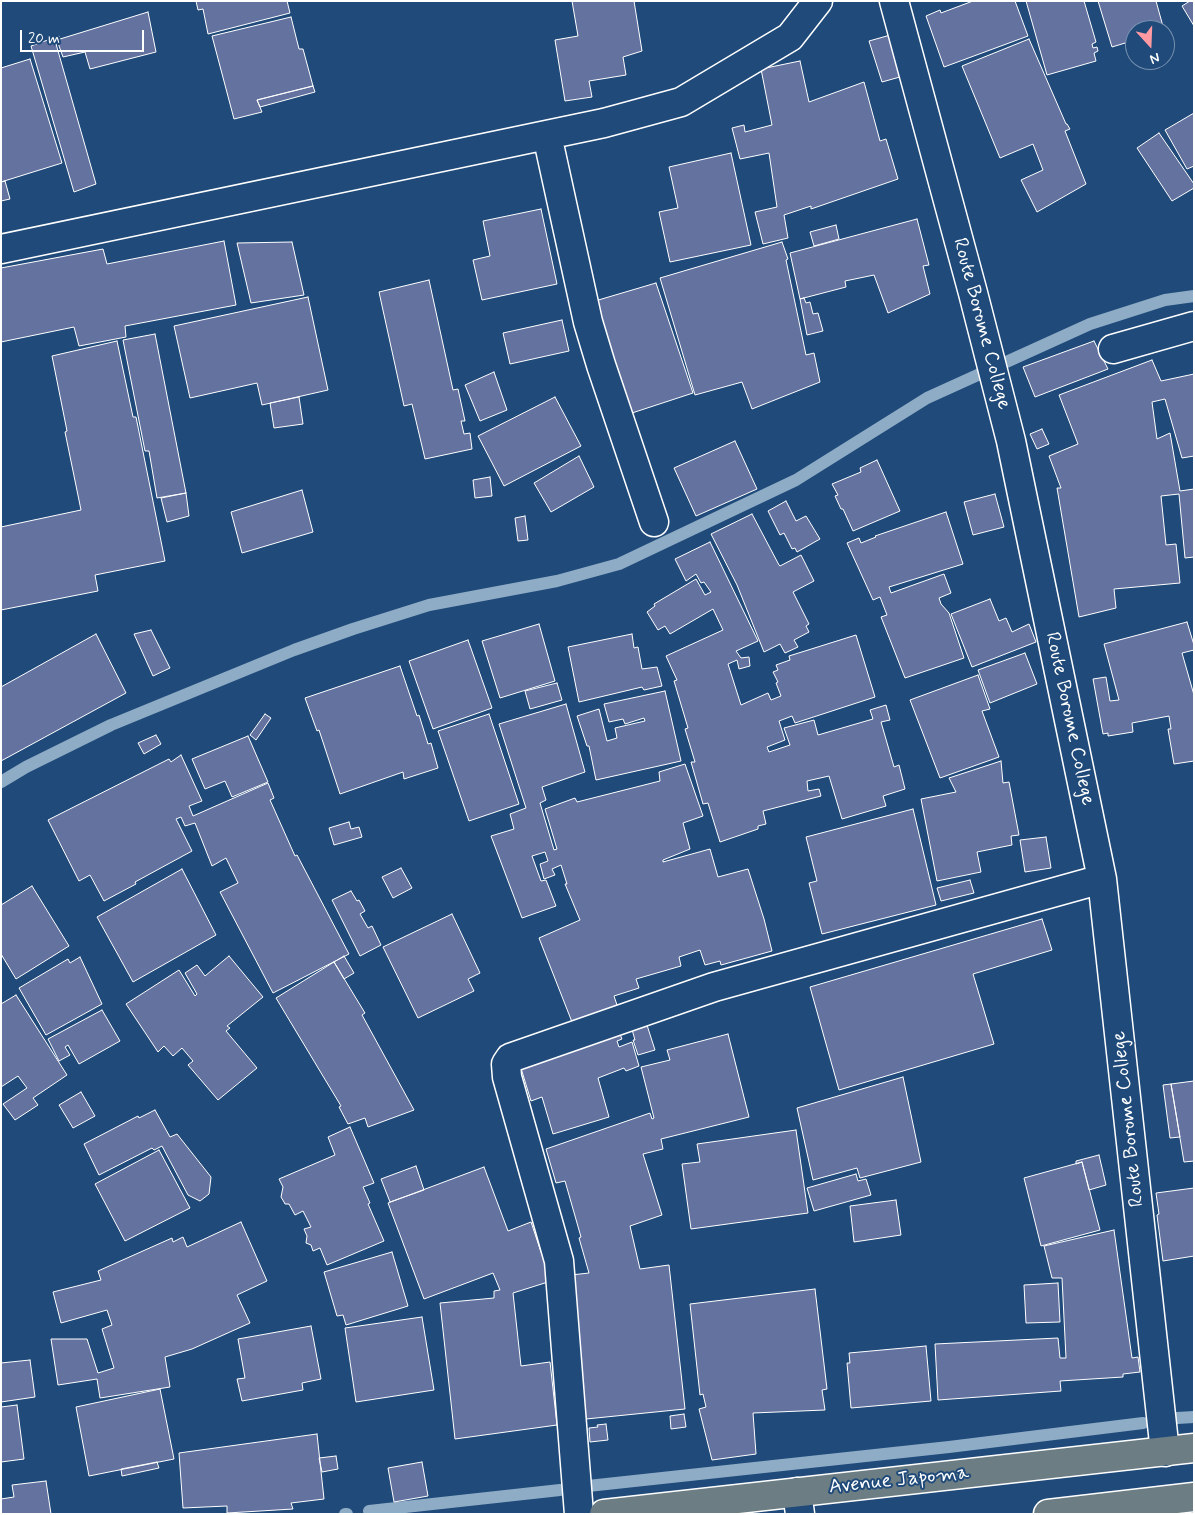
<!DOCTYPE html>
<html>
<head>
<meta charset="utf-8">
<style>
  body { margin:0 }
  #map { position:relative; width:1195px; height:1515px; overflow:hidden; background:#1f4a7a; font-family:Mynerve,sans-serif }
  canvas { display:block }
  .frame { position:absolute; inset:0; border:2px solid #fff; pointer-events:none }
  .north { position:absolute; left:1125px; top:20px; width:50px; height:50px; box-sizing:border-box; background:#1f4a7a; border:1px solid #7992af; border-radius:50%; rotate:160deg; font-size:14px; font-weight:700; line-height:20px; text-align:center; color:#fff }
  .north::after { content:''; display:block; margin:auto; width:18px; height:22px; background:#ff9aa2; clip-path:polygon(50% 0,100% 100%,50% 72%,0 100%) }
  .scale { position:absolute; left:20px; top:30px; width:124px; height:22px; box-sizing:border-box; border:2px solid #fff; border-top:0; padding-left:6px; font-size:15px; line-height:18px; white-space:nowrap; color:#fff; -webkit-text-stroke:4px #1f4a7a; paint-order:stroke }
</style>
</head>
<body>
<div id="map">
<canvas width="1195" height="1515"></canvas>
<div class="frame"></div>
<div class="north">N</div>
<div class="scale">20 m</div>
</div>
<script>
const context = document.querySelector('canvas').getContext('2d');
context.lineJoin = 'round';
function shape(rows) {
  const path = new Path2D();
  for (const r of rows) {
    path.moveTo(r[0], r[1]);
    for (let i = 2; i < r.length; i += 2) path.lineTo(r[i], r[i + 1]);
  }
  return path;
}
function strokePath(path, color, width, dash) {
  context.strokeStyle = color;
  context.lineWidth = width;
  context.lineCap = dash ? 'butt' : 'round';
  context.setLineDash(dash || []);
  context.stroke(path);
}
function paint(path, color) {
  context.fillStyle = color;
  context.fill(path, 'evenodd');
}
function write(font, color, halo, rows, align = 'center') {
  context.font = font + ' Mynerve,sans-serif';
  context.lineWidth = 4;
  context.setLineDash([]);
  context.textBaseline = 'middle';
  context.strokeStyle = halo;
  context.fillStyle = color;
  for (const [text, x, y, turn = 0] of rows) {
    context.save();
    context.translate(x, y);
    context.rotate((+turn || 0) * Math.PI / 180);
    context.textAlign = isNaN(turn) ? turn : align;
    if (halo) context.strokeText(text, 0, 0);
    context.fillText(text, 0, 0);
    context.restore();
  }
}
strokePath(shape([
  [1,782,26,767,111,725,294,650,353,629,429,605,557,581,619,564,796,480,927,398,1090,324,1165,300,1194,296],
  [1177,1418,1194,1417],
  [588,1486,949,1447,1143,1423],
  [369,1511,560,1490],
  [345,1514,347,1514]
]), '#8eacc5', 12);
const building = shape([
  [196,1,287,1,290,13,208,34,203,9,198,10,196,1],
  [572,1,634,1,642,51,623,57,626,75,589,81,592,97,565,101,555,40,578,36,572,1],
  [973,1,1015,1,1028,36,944,67,926,16,940,10,941,13,973,1],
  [1026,1,1084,1,1096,42,1092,44,1093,48,1097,47,1098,51,1094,53,1096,61,1047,75,1026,1],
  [1098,1,1156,1,1164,30,1135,30,1135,40,1112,47,1098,1],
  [1190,1,1194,1,1194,26,1182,6,1190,1],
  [148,12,156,52,90,69,85,52,63,57,58,43,56,44,96,184,74,192,31,46,59,36,60,39,148,12],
  [291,17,299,49,303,49,313,86,257,100,262,112,234,119,212,36,291,17],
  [894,34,907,75,882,82,869,41,894,34],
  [1029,39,1066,124,1067,124,1070,129,1065,131,1086,184,1037,212,1021,180,1043,170,1033,144,1000,158,962,66,1029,39],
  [30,59,62,163,1,182,1,68,30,59],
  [800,61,809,102,864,82,880,141,886,139,898,179,811,209,811,206,784,215,788,238,763,244,755,212,777,207,769,153,740,159,732,128,744,125,745,132,772,125,761,69,800,61],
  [313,86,315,92,260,107,257,100,313,86],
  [1194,113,1194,166,1187,169,1165,130,1194,113],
  [1159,133,1194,184,1194,188,1172,201,1137,148,1159,133],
  [731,153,751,245,670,262,659,212,678,208,669,167,731,153],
  [5,181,10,199,1,201,1,182,5,181],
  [541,209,557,284,482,300,473,260,490,256,483,221,541,209],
  [917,219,929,265,923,266,930,294,888,313,874,275,845,281,846,287,800,299,790,253,917,219],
  [836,225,839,239,814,246,810,232,836,225],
  [224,241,236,305,125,326,126,337,79,346,74,327,1,342,1,268,103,249,107,264,224,241],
  [292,242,304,295,251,303,237,243,292,242],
  [782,242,788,259,786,260,806,355,814,353,820,382,752,409,742,382,695,395,660,278,782,242],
  [429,280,453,390,458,389,465,421,461,421,464,434,470,433,472,449,425,459,412,404,404,406,379,292,429,280],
  [656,283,693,393,632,413,595,301,656,283],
  [308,297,328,390,262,405,257,383,190,398,174,326,308,297],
  [804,298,806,303,810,302,813,314,818,313,823,331,807,335,800,299,804,298],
  [562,320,569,351,510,364,503,333,562,320],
  [155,334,186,493,157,498,149,451,145,451,123,340,155,334],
  [117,341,133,417,136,417,165,561,95,575,98,591,1,610,1,527,81,510,65,432,67,431,52,356,117,341],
  [1094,341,1108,369,1035,397,1023,367,1094,341],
  [1152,360,1161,381,1194,374,1194,456,1182,458,1165,399,1152,402,1157,439,1170,433,1180,491,1194,489,1194,557,1185,558,1179,494,1161,496,1166,545,1176,544,1180,583,1114,589,1116,608,1079,617,1057,488,1061,488,1049,456,1078,444,1059,395,1152,360],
  [494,372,507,410,480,421,465,385,494,372],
  [299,397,303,424,274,428,270,403,299,397],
  [555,397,581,446,504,486,478,436,555,397],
  [1042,429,1049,444,1037,449,1030,434,1042,429],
  [735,441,757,489,696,516,674,468,735,441],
  [579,456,594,487,551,512,534,483,579,456],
  [877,460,900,511,853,531,843,509,841,509,835,496,838,495,832,484,861,472,860,468,877,460],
  [490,477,492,496,475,498,473,480,490,477],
  [302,490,313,532,242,553,231,512,302,490],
  [186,493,189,516,167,522,161,498,186,493],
  [995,494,1004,527,973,535,964,502,995,494],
  [786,501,796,521,806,516,820,539,797,552,795,548,792,549,784,533,780,535,768,511,786,501],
  [946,512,963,564,889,587,891,593,944,574,951,593,939,598,941,604,949,613,964,658,905,678,881,617,887,615,880,597,873,600,847,543,859,538,861,543,876,537,875,536,946,512],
  [752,514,779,565,780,566,801,555,814,581,793,592,809,624,806,626,809,632,794,640,798,647,785,653,780,644,764,652,737,585,711,534,752,514],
  [525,516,528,540,518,541,515,518,525,516],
  [710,542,758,641,736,651,741,658,749,657,750,666,739,669,737,660,728,664,741,705,768,693,771,700,781,696,776,683,778,682,773,672,778,670,776,665,790,660,789,656,856,635,875,697,795,723,792,716,779,721,785,740,767,747,769,752,790,745,784,728,814,720,818,735,873,719,870,710,886,705,890,720,881,722,894,767,899,765,905,789,883,796,886,806,842,819,829,776,807,781,808,791,819,789,821,796,763,811,766,824,758,826,758,829,720,842,708,803,703,804,691,762,695,762,685,729,688,728,674,681,677,680,666,656,723,630,713,609,670,634,665,626,658,630,647,612,655,606,654,604,696,579,705,595,711,592,704,582,701,583,696,574,686,581,675,559,710,542],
  [990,599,999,621,1006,618,1012,632,1029,624,1036,642,972,667,951,614,990,599],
  [1187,622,1194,645,1194,650,1182,653,1194,695,1194,761,1174,764,1168,729,1171,729,1169,716,1132,723,1133,732,1108,736,1108,733,1103,734,1093,679,1106,677,1110,701,1119,700,1104,644,1187,622],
  [539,624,555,681,500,698,482,641,539,624],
  [151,630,170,668,153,676,134,634,151,630],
  [96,634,126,693,1,761,1,687,96,634],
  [632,634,634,648,638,647,642,669,657,667,662,686,644,690,642,687,579,702,568,647,632,634],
  [468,640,492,708,433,729,409,661,468,640],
  [1025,653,1037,684,990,703,978,670,1025,653],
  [400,666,417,716,419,715,428,744,431,743,438,768,404,779,403,772,340,794,319,730,317,731,305,698,400,666],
  [978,675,990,709,982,711,999,757,940,778,910,700,978,675],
  [557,683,562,700,530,709,525,691,557,683],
  [665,691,681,761,596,780,589,746,587,746,577,716,599,709,607,741,617,738,615,728,645,721,644,718,625,724,623,719,609,722,604,704,665,691],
  [566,704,585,772,542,787,546,800,540,803,554,850,557,849,545,809,575,798,577,802,660,781,659,772,685,764,703,816,683,823,690,849,663,860,663,862,710,849,718,877,748,869,764,919,772,951,721,965,720,961,705,965,700,950,679,957,681,966,636,979,639,988,614,996,617,1005,578,1024,576,1020,572,1022,539,938,580,920,565,884,567,884,561,865,552,869,555,875,544,879,540,864,548,861,545,852,532,856,541,881,546,880,556,906,522,918,491,836,514,829,510,814,526,808,499,724,566,704],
  [265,714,271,718,256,740,250,735,265,714],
  [489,714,519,804,469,821,438,731,489,714],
  [156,735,161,744,144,754,138,743,156,735],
  [248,736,268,782,232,797,225,781,205,789,192,759,248,736],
  [181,755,202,801,189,806,193,816,268,783,274,798,270,800,295,856,297,855,349,954,273,993,220,892,238,883,226,858,212,866,195,823,185,826,181,817,176,819,192,851,135,882,136,884,104,901,90,875,79,881,48,820,169,759,171,762,181,755],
  [1001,761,1003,783,1009,782,1019,835,1011,836,1012,845,977,852,981,872,937,881,921,799,956,792,949,778,1001,761],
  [913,809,936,905,822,934,809,883,817,881,806,837,913,809],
  [349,822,351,829,359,827,362,837,334,845,329,828,349,822],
  [1046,837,1051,868,1025,872,1020,840,1046,837],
  [401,868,412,888,393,898,382,877,401,868],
  [182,869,216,935,133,982,97,917,182,869],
  [970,880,974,893,941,901,937,888,970,880],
  [32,886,69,946,16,979,1,954,1,905,32,886],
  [351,891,357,901,359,900,365,911,360,914,368,928,372,926,381,945,360,956,332,900,351,891],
  [452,914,480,973,468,979,474,991,418,1018,383,947,452,914],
  [1042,919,1052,950,973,974,994,1044,839,1090,810,987,1042,919],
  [229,956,263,997,227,1026,230,1028,226,1031,257,1068,218,1100,188,1065,193,1061,182,1048,173,1056,164,1046,158,1052,126,1004,179,970,195,996,197,994,185,973,197,965,205,976,229,956],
  [344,956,354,973,344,979,334,962,344,956],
  [80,957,102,1004,46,1035,19,988,68,959,70,963,80,957],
  [334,962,365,1013,362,1015,414,1110,368,1127,365,1118,348,1124,339,1107,341,1106,276,998,334,962],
  [16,995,67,1075,33,1098,38,1105,15,1120,3,1104,27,1088,18,1076,1,1087,1,1004,16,995],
  [102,1010,120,1041,79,1064,68,1045,65,1047,70,1055,59,1061,48,1039,102,1010],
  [646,1022,655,1050,638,1055,633,1040,635,1040,631,1026,646,1022],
  [617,1027,622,1039,617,1041,619,1047,632,1042,639,1066,626,1071,624,1068,598,1078,609,1117,553,1134,542,1097,531,1101,520,1065,617,1027],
  [728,1034,749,1117,661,1139,663,1149,643,1154,662,1215,630,1226,640,1269,669,1265,685,1409,586,1419,571,1275,589,1273,579,1238,581,1237,565,1181,556,1183,546,1149,650,1113,652,1119,654,1118,641,1067,670,1060,667,1050,728,1034],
  [903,1077,921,1162,860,1178,857,1168,813,1180,797,1108,903,1077],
  [1194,1081,1194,1161,1184,1162,1171,1084,1194,1081],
  [1171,1084,1180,1137,1170,1138,1163,1085,1171,1084],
  [81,1092,95,1116,73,1128,59,1105,81,1092],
  [155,1110,170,1137,177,1134,211,1177,209,1194,200,1201,188,1195,162,1146,154,1150,152,1148,99,1175,84,1144,138,1116,139,1118,155,1110],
  [350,1127,374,1183,363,1187,370,1203,368,1204,384,1241,327,1265,320,1248,313,1251,311,1245,306,1243,307,1236,304,1229,311,1227,303,1211,295,1215,289,1204,285,1204,284,1202,281,1197,283,1187,279,1179,335,1155,328,1137,350,1127],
  [796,1130,808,1213,691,1229,682,1164,700,1162,697,1144,796,1130],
  [159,1150,190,1208,125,1241,95,1184,159,1150],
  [1099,1155,1106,1185,1089,1190,1082,1162,1076,1164,1076,1161,1099,1155],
  [1082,1162,1100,1230,1041,1246,1024,1178,1082,1162],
  [416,1166,424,1190,390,1202,381,1179,416,1166],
  [484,1167,508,1231,531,1222,541,1252,545,1251,548,1282,513,1293,521,1366,550,1362,557,1425,455,1439,440,1303,494,1298,494,1291,500,1290,493,1273,424,1299,388,1203,484,1167],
  [856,1174,858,1181,866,1179,871,1195,814,1211,807,1188,856,1174],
  [1194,1188,1194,1256,1163,1261,1157,1215,1159,1214,1156,1193,1194,1188],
  [896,1200,901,1235,854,1242,850,1206,896,1200],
  [241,1222,267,1281,237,1295,250,1323,192,1349,165,1357,170,1387,100,1398,97,1379,58,1385,51,1339,87,1339,98,1373,114,1368,102,1329,112,1325,107,1310,61,1323,53,1292,101,1280,98,1271,172,1238,173,1242,183,1237,187,1247,241,1222],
  [1114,1230,1132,1358,1138,1357,1140,1372,1123,1374,1123,1377,1060,1381,1061,1391,938,1400,935,1344,1058,1338,1060,1358,1066,1358,1062,1278,1052,1278,1044,1246,1114,1230],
  [392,1252,408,1306,346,1325,343,1315,337,1316,324,1272,392,1252],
  [1058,1283,1060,1322,1026,1323,1024,1285,1058,1283],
  [815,1289,827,1389,822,1390,825,1410,753,1413,756,1454,712,1460,699,1409,706,1407,703,1394,700,1395,690,1304,815,1289],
  [422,1317,434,1390,356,1402,345,1328,422,1317],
  [311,1326,321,1379,302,1383,303,1390,242,1401,237,1379,245,1378,238,1339,311,1326],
  [926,1346,931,1401,851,1408,847,1363,850,1363,849,1353,926,1346],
  [30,1360,35,1397,1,1402,1,1363,30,1360],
  [160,1389,174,1459,89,1476,76,1407,160,1389],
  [17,1405,24,1459,1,1462,1,1407,17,1405],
  [684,1414,686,1427,671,1429,670,1416,684,1414],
  [606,1424,608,1440,590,1442,589,1428,598,1427,597,1425,606,1424],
  [317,1434,324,1499,291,1503,293,1509,227,1513,227,1506,183,1508,179,1453,317,1434],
  [336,1456,338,1469,322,1472,319,1458,336,1456],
  [157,1462,159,1468,122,1476,121,1469,157,1462],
  [422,1462,428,1496,394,1502,388,1468,422,1462],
  [46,1481,51,1514,1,1514,1,1499,14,1497,12,1485,46,1481]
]);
paint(building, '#6472a0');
strokePath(building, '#fff', 1);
const minor = shape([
  [894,1,973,293,1011,441,1102,879,1165,1452],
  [547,135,588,322,601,365,654,522],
  [1,249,604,123,681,102,790,37,818,1],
  [1113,349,1194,326],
  [797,1492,800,1514],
  [579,1514,559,1261,507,1077,506,1064,510,1058,714,987,1102,879]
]);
const major = shape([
  [604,1514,1194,1448],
  [1048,1514,1194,1497]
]);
strokePath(minor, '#fff', 31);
strokePath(major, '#fff', 31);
strokePath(minor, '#1f4a7a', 28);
strokePath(major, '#6c7e84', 28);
write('20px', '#fff', '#1f4a7a', [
  ["Route Borome College",981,324,75],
  ["Route Borome College",1069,719,78],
  ["Route Borome College",1129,1119,-96],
  ["Avenue Japoma",899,1481,-6]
]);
</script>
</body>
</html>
